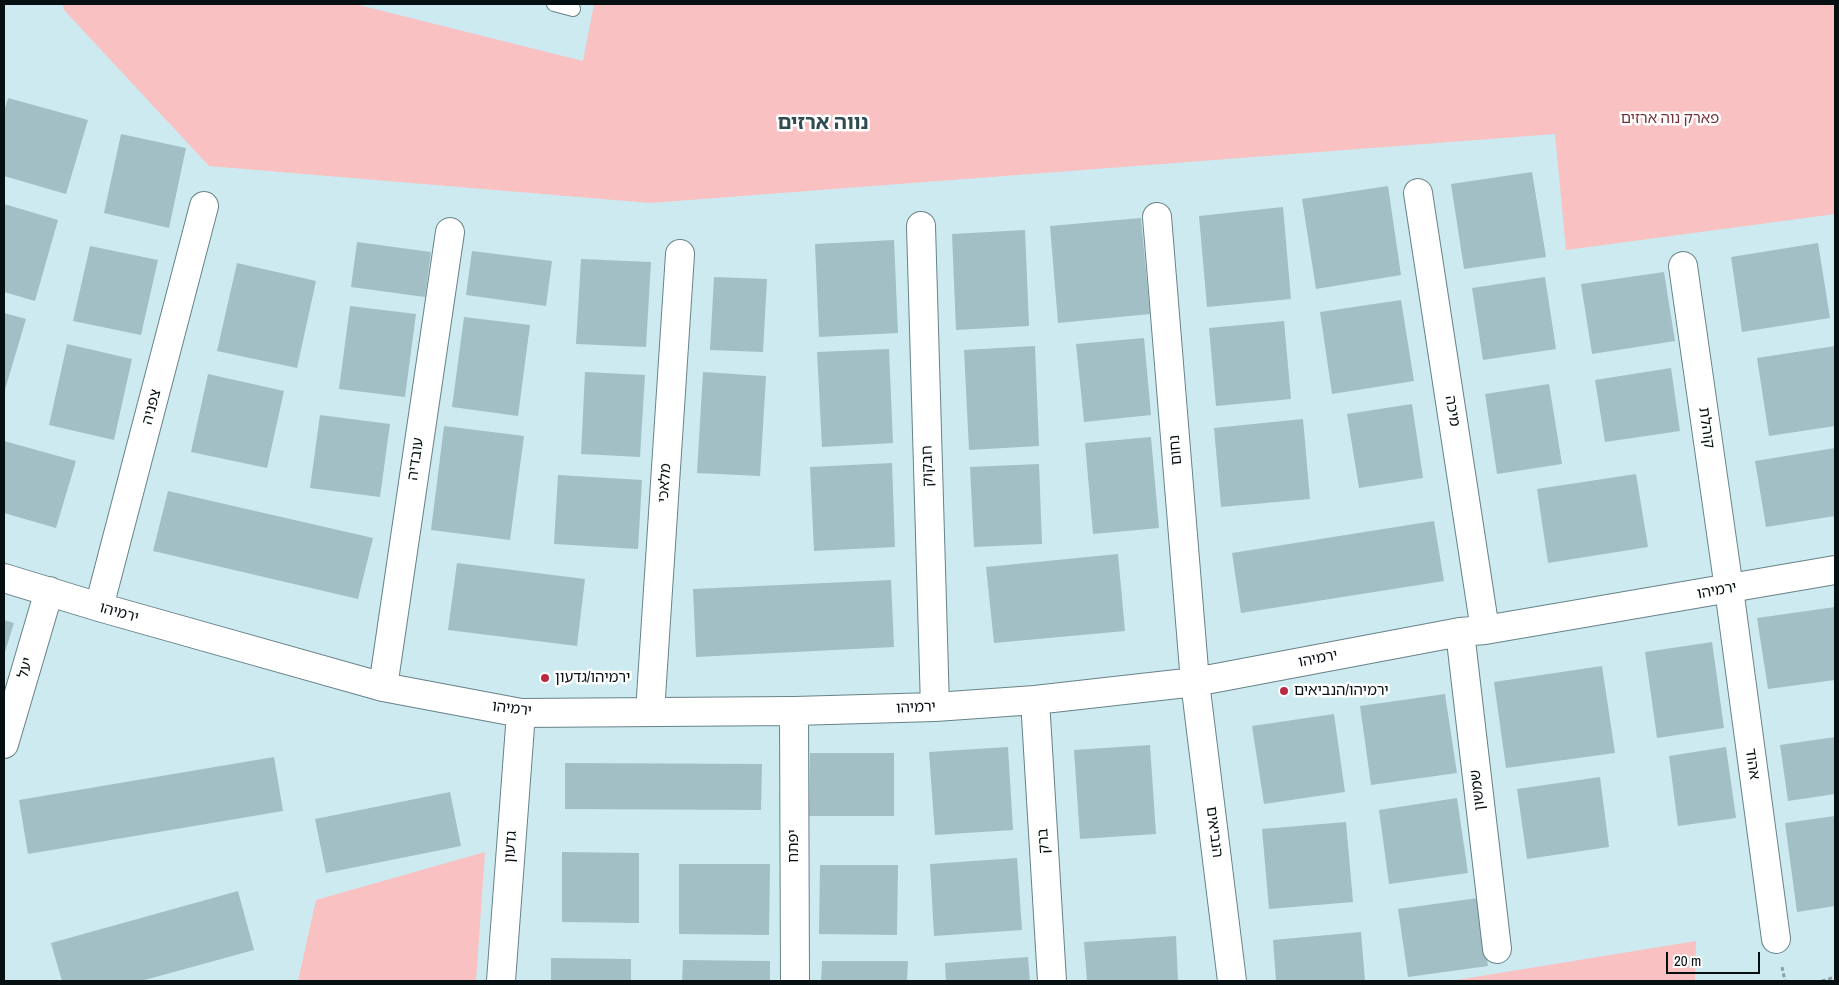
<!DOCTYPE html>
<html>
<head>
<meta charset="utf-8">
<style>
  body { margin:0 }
  #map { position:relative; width:1839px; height:985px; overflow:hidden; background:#cceaf0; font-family:"Archivo Narrow",sans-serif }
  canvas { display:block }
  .frame { position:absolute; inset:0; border:5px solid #061012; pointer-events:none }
  .scale { position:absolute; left:1666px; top:952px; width:94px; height:22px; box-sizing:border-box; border:2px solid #061012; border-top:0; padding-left:6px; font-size:15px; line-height:18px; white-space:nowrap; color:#061012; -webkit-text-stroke:4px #fff; paint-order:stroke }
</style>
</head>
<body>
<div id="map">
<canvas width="1839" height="985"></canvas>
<div class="frame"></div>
<div class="scale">20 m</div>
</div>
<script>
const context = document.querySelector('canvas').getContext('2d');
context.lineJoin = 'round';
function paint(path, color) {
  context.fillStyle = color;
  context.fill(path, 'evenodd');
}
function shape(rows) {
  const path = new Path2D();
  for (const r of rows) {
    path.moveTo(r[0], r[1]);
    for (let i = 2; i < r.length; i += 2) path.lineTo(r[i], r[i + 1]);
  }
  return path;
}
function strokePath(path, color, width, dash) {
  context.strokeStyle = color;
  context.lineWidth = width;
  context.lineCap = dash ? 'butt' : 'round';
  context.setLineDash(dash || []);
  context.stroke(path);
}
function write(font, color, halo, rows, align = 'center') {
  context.font = font + ' "Archivo Narrow","Noto Sans Hebrew",sans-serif';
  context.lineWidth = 5;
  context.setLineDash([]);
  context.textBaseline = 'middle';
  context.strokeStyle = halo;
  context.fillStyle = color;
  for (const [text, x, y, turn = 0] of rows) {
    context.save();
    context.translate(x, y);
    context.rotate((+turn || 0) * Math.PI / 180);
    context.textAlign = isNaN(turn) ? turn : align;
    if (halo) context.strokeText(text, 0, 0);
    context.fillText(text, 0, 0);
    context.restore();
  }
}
paint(shape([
  [62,4,355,4,583,61,594,4,1835,4,1835,214,1566,250,1555,134,650,203,209,166,64,10],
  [485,852,476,981,298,981,316,900],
  [1696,941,1695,981,1450,981]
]), '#f9c1c2');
paint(shape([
  [8,98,88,120,66,194,4,176,4,111],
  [121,134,186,148,169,228,104,213],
  [1532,172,1546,257,1464,269,1451,184],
  [1388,186,1401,275,1316,289,1302,199],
  [4,204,58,220,35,301,4,292],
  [1283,207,1291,299,1207,307,1199,216],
  [1141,218,1150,314,1058,323,1050,226],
  [1025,230,1029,326,956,330,952,234],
  [894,240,898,333,819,337,815,244],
  [357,242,431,252,425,297,351,287],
  [1818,243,1830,318,1742,332,1731,257],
  [90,246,158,260,141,335,73,321],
  [472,251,552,261,546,306,466,295],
  [581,259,651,262,646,347,576,344],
  [237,263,316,281,297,368,217,351],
  [1664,272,1675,341,1592,354,1581,284],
  [714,277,767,279,763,352,710,350],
  [1545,277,1556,349,1483,360,1472,288],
  [1401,300,1414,381,1332,394,1320,312],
  [350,306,416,314,405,397,339,389],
  [4,313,26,319,4,393],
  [464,317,530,325,518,416,452,407],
  [1284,321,1291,399,1216,406,1209,328],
  [1144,338,1151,415,1084,422,1076,344],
  [67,344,132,359,114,440,49,425],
  [1035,346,1039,446,969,450,964,350],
  [1835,346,1835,426,1769,436,1757,358],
  [889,349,893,443,822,447,817,352],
  [1671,368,1680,431,1605,442,1595,380],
  [585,372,645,375,640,457,581,454],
  [703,372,766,376,760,476,697,473],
  [208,374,284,391,267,468,191,452],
  [1549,384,1562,464,1497,474,1485,394],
  [1412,404,1423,478,1359,488,1347,414],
  [320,415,390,424,380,497,310,488],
  [1303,419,1310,499,1221,507,1214,428],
  [444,426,524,436,510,540,431,530],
  [1151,437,1159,528,1093,534,1085,443],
  [4,441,76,461,56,528,4,513],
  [1835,448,1835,516,1766,527,1755,461],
  [892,463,895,547,814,551,810,467],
  [1039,464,1042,544,974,547,970,467],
  [1636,474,1648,547,1548,563,1537,489],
  [558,475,642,480,638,549,554,544],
  [168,491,373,538,358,599,153,551],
  [1434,521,1444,581,1241,613,1232,553],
  [1118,554,1125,631,994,643,986,567],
  [457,563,585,579,577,646,448,630],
  [891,580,894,647,696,657,693,589],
  [1835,607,1835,680,1768,689,1757,618],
  [4,620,14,623,4,655],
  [1712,642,1724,728,1657,738,1645,652],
  [1602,666,1615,753,1506,768,1494,682],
  [1445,694,1457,773,1371,785,1360,706],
  [1334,714,1345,792,1264,804,1252,726],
  [1835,737,1835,794,1788,801,1780,745],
  [1150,745,1156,834,1080,839,1074,750],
  [1008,747,1013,830,935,835,929,752],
  [1726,747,1736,818,1678,826,1669,756],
  [810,753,894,753,894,816,809,816],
  [274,757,283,811,28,854,19,800],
  [565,763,762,764,761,810,565,809],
  [1600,777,1609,847,1527,859,1517,789],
  [450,792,461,846,326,873,315,819],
  [1457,798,1468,873,1389,884,1379,810],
  [1835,816,1835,906,1797,912,1785,823],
  [1346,822,1353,902,1269,909,1262,829],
  [562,852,639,853,639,923,562,922],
  [1017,858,1022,930,934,936,930,864],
  [679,864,770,864,769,935,679,934],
  [820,865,898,865,897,935,819,934],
  [238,891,254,950,141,981,62,981,51,943],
  [1478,898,1488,966,1408,977,1398,909],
  [1361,932,1365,981,1276,981,1273,940],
  [1176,936,1178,981,1087,981,1084,942],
  [1028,957,1030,981,946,981,945,963],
  [551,958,631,959,631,981,551,981],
  [683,960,770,961,770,981,682,981],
  [822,961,908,961,907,981,821,981]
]), '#a3bfc6');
const lane = shape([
  [554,4,573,9]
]);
const street = shape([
  [1418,193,1485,630],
  [1157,217,1195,682,1232,981],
  [921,226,935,707],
  [1683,266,1729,589,1776,939],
  [4,578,99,607,383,687,521,713,794,711,935,707,1035,700,1195,682,1460,632,1485,630,1835,570],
  [99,607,204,206],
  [1460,632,1497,949],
  [383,687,450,232],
  [1035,700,1052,981],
  [794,711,795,981],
  [650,712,680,254],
  [4,744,49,591],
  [501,981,521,713]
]);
strokePath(lane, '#678288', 16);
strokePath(street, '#678288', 30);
strokePath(shape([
  [1782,967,1785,981],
  [1822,981,1835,977]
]), '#8ba3a7', 3, [4, 2.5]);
strokePath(lane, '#fff', 14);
strokePath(street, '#fff', 28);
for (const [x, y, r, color] of [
  [545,678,5,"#ba2944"],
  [1284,691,5,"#ba2944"]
]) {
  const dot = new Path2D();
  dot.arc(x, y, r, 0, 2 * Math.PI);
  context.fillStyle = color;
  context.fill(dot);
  strokePath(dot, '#fff', 2);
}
write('15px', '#763138', '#fff', [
  ["פארק נוה ארזים",1670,119]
]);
write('15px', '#061012', '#fff', [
  ["צפניה",152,407,-75],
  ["מיכה",1452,411,81],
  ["קוהלת",1706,428,82],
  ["נחום",1176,450,-95],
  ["עובדיה",416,459,-82],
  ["חבקוק",928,466,-92],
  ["מלאכי",665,483,-86],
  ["ירמיהו",1717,591,-10],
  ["ירמיהו",119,613,16],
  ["ירמיהו",1318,659,-11],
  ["יעל",26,668,-74],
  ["ירמיהו",916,708,-2],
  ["ירמיהו",512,709,7],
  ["אהוד",1752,764,82],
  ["שמשון",1478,790,-97],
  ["הנביאים",1214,832,83],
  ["ברק",1044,841,-94],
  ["יפתח",794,846,-90],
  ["גדעון",511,847,-86]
]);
write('15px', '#061012', '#fff', [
  ["ירמיהו/גדעון",555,678],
  ["ירמיהו/הנביאים",1294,691]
], 'left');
write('bold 20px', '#314b50', '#fff', [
  ["נווה ארזים",823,124]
]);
</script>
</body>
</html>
